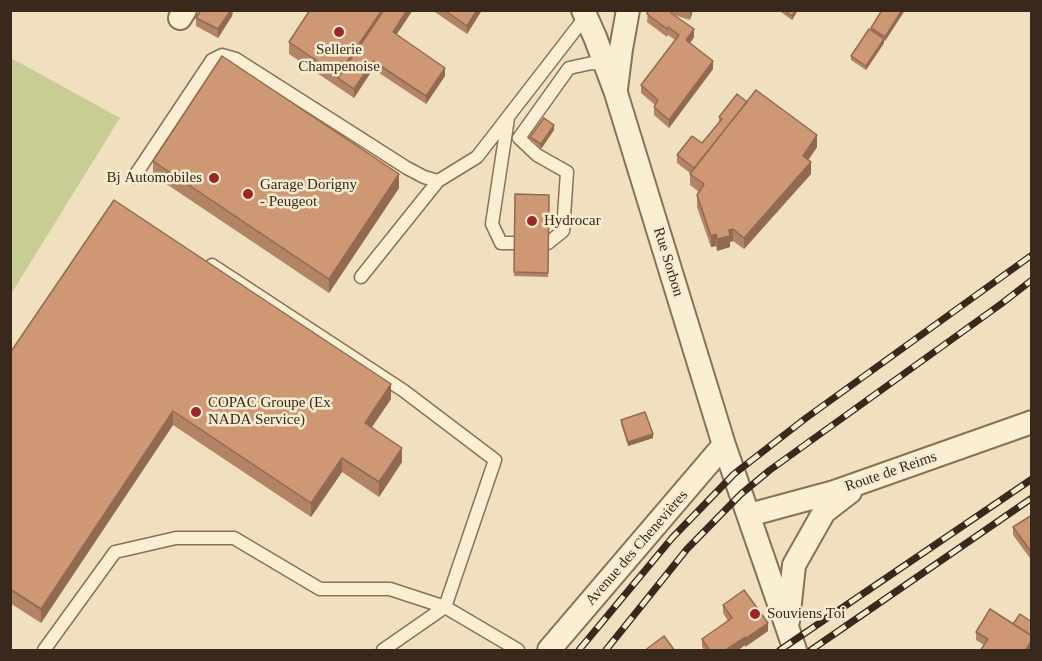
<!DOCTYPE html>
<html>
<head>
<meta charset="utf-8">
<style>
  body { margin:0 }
  #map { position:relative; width:1042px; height:661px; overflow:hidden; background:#f0e0c0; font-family:"Times New Roman",serif }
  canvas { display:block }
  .frame { position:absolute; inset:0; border:12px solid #38291c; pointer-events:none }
</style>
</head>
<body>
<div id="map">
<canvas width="1042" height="661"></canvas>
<div class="frame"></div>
</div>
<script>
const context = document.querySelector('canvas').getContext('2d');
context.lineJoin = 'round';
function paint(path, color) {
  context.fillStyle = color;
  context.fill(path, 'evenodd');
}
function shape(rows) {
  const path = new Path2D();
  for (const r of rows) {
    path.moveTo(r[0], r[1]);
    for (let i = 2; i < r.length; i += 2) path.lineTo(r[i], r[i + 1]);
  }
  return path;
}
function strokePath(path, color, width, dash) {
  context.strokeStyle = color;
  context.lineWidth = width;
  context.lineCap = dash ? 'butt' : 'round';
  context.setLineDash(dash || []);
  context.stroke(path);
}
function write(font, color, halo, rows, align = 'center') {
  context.font = font + ' "Times New Roman",serif';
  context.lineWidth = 5;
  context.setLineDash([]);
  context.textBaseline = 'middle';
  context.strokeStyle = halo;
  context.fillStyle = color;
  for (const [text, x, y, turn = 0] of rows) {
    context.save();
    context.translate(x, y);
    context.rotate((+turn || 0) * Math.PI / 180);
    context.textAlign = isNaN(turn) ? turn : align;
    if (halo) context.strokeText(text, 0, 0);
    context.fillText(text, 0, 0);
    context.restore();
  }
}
paint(shape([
  [11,58,120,118,11,294]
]), '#c8ce93');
const service = shape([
  [508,118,492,224,501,243,515,243],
  [134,177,212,60,222,55,236,59,407,168,424,177,438,181,477,157,586,16],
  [548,243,563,231,567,172,537,155,519,138,569,68,592,63,605,64],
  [212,265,404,391,495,460,445,607,518,650],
  [361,277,438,181],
  [44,650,115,552,176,538,234,538,320,589,390,589,445,607],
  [383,650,445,607]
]);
const minor = shape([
  [583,10,595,37,616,93,724,445,795,650],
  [180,18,185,10],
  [616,89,621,49,628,10],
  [749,515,834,492,1032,422],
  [788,621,794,565,824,512,850,492],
  [549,650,724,445]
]);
strokePath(service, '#897157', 15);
strokePath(minor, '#897157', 26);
strokePath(service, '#faeed3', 12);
strokePath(minor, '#faeed3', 22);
const rail = shape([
  [579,650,672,538,734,474,806,418,1032,255],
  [606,650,687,549,741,494,770,470,1001,304,1032,280],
  [780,650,1032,479],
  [811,650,1032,498]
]);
strokePath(rail, '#38291c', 7);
strokePath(rail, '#f7ebd0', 4.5, [14]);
paint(shape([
  [201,10,233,10,232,16,218,38,196,26,196,18],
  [432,10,482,10,467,34],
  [648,10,693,10,690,20,674,15,694,37,690,43,713,69,669,128,654,115,654,107,655,105,641,93,641,85,675,40,668,35,667,37,647,22],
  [778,10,798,10,792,20],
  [905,10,885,41,884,40,884,43,866,70,851,60,851,56,871,31,871,28],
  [396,34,445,76,426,104,373,69,354,98,289,54,289,42],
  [747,102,817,147,808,160,811,174,744,249,733,241,730,242,730,247,717,251,716,246,711,247,697,207,697,195,699,192,690,185,690,173,677,163,677,155,702,143,719,122,719,117],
  [554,130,541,149,530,141,530,137],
  [153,161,399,188,329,293,153,175],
  [515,194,549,195,548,277,514,276],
  [10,353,391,399,372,427,402,462,379,497,342,472,311,517,173,425,41,623,10,603],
  [621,420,653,438,628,446,621,424],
  [1032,515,1032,561,1013,535,1013,527],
  [723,605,768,631,745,647,745,645,737,651,705,651,702,647,702,639,728,621,723,613],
  [1032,622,1032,648,1030,651,980,651,984,645,976,640,976,632,1013,624]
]), '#b28364');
paint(shape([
  [230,10,233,10,232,16,218,38,218,29],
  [382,10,390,10,338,78,338,87,338,75],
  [407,10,413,10,393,40,393,32],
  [477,10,482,10,467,34,467,26],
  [691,10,693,10,690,20,690,12],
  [796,10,798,10,792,20,792,16],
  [902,10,905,10,885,41,885,37],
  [694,29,694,37,686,49,686,40],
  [884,39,884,43,866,70,866,66],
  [373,61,373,69,354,98,354,89],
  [713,61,713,69,669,128,669,120],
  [445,68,445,76,426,104,426,96],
  [554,125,554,130,541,149,541,144],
  [817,135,817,147,803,168,803,156],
  [811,162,811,174,744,249,744,238],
  [399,174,399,188,329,293,329,279],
  [733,229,733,241,730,242,730,247,717,251,717,239,729,230],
  [716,234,716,246,711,247,711,236],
  [391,384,391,399,365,437,365,423],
  [173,411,173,425,41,623,41,609],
  [653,434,653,438,628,446,628,442],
  [402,448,402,462,379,497,379,482],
  [342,458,342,472,311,517,311,503],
  [768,623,768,631,745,647,745,639],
  [745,637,745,645,737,651,724,651],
  [1032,640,1032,648,1030,651,1025,651]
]), '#916a51');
const building = shape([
  [201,10,231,10,218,29,196,18,201,10],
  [310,10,382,10,338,75,289,42,310,10],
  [384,10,407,10,393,32,445,68,426,96,373,61,354,89,338,78,384,10],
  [444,10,477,10,467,26,444,10],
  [648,10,672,10,671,13,694,29,686,40,713,61,669,120,654,107,658,100,641,85,679,35,668,27,667,29,647,14,648,10],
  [784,10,796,10,792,16,784,10],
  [882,10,902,10,885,37,871,28,882,10],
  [869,29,884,39,866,66,851,56,869,29],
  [222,56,399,174,329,279,153,161,222,56],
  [756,90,817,135,803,156,811,162,744,238,733,229,729,230,730,236,717,239,716,234,711,236,697,195,704,184,690,174,756,90],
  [737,94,747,102,694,168,677,155,692,136,702,143,722,119,719,117,737,94],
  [544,118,554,125,541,144,530,137,544,118],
  [515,194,549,195,548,273,514,272,515,194],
  [114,200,391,384,365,423,402,448,379,482,342,458,311,503,173,411,41,609,10,589,10,353,114,200],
  [645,412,653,434,628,442,621,420,645,412],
  [1032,515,1032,553,1013,527,1032,515],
  [744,590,768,623,745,639,745,637,724,651,710,651,702,639,732,618,723,605,744,590],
  [990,609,1032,636,1032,640,1025,651,980,651,988,639,976,632,990,609],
  [1020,614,1032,622,1032,636,1013,624,1020,614],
  [664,636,675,651,644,651,664,636]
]);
paint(building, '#cf9874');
strokePath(building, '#916a51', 1.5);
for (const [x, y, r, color] of [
  [339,32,6,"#9b2528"],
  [214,178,6,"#9b2528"],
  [248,194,6,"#9b2528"],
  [532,221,6,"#9b2528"],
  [196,412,6,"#9b2528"],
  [755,614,6,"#9b2528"]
]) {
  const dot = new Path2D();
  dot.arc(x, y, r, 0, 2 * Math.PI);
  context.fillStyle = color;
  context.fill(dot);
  strokePath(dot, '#f7ebd0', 2);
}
write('15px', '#38291c', '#f7ebd0', [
  ["Sellerie",339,50,"center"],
  ["Champenoise",339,67,"center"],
  ["Bj Automobiles",202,178,"right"],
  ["Garage Dorigny",260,185],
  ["- Peugeot",260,202],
  ["Hydrocar",544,221],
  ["COPAC Groupe (Ex",208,403],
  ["NADA Service)",208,420],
  ["Souviens Toi",767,614]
], 'left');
write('15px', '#38291c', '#f7ebd0', [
  ["Rue Sorbon",668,262,73],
  ["Route de Reims",891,472,-19],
  ["Avenue des Chenevières",637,548,-49]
]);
</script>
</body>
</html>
